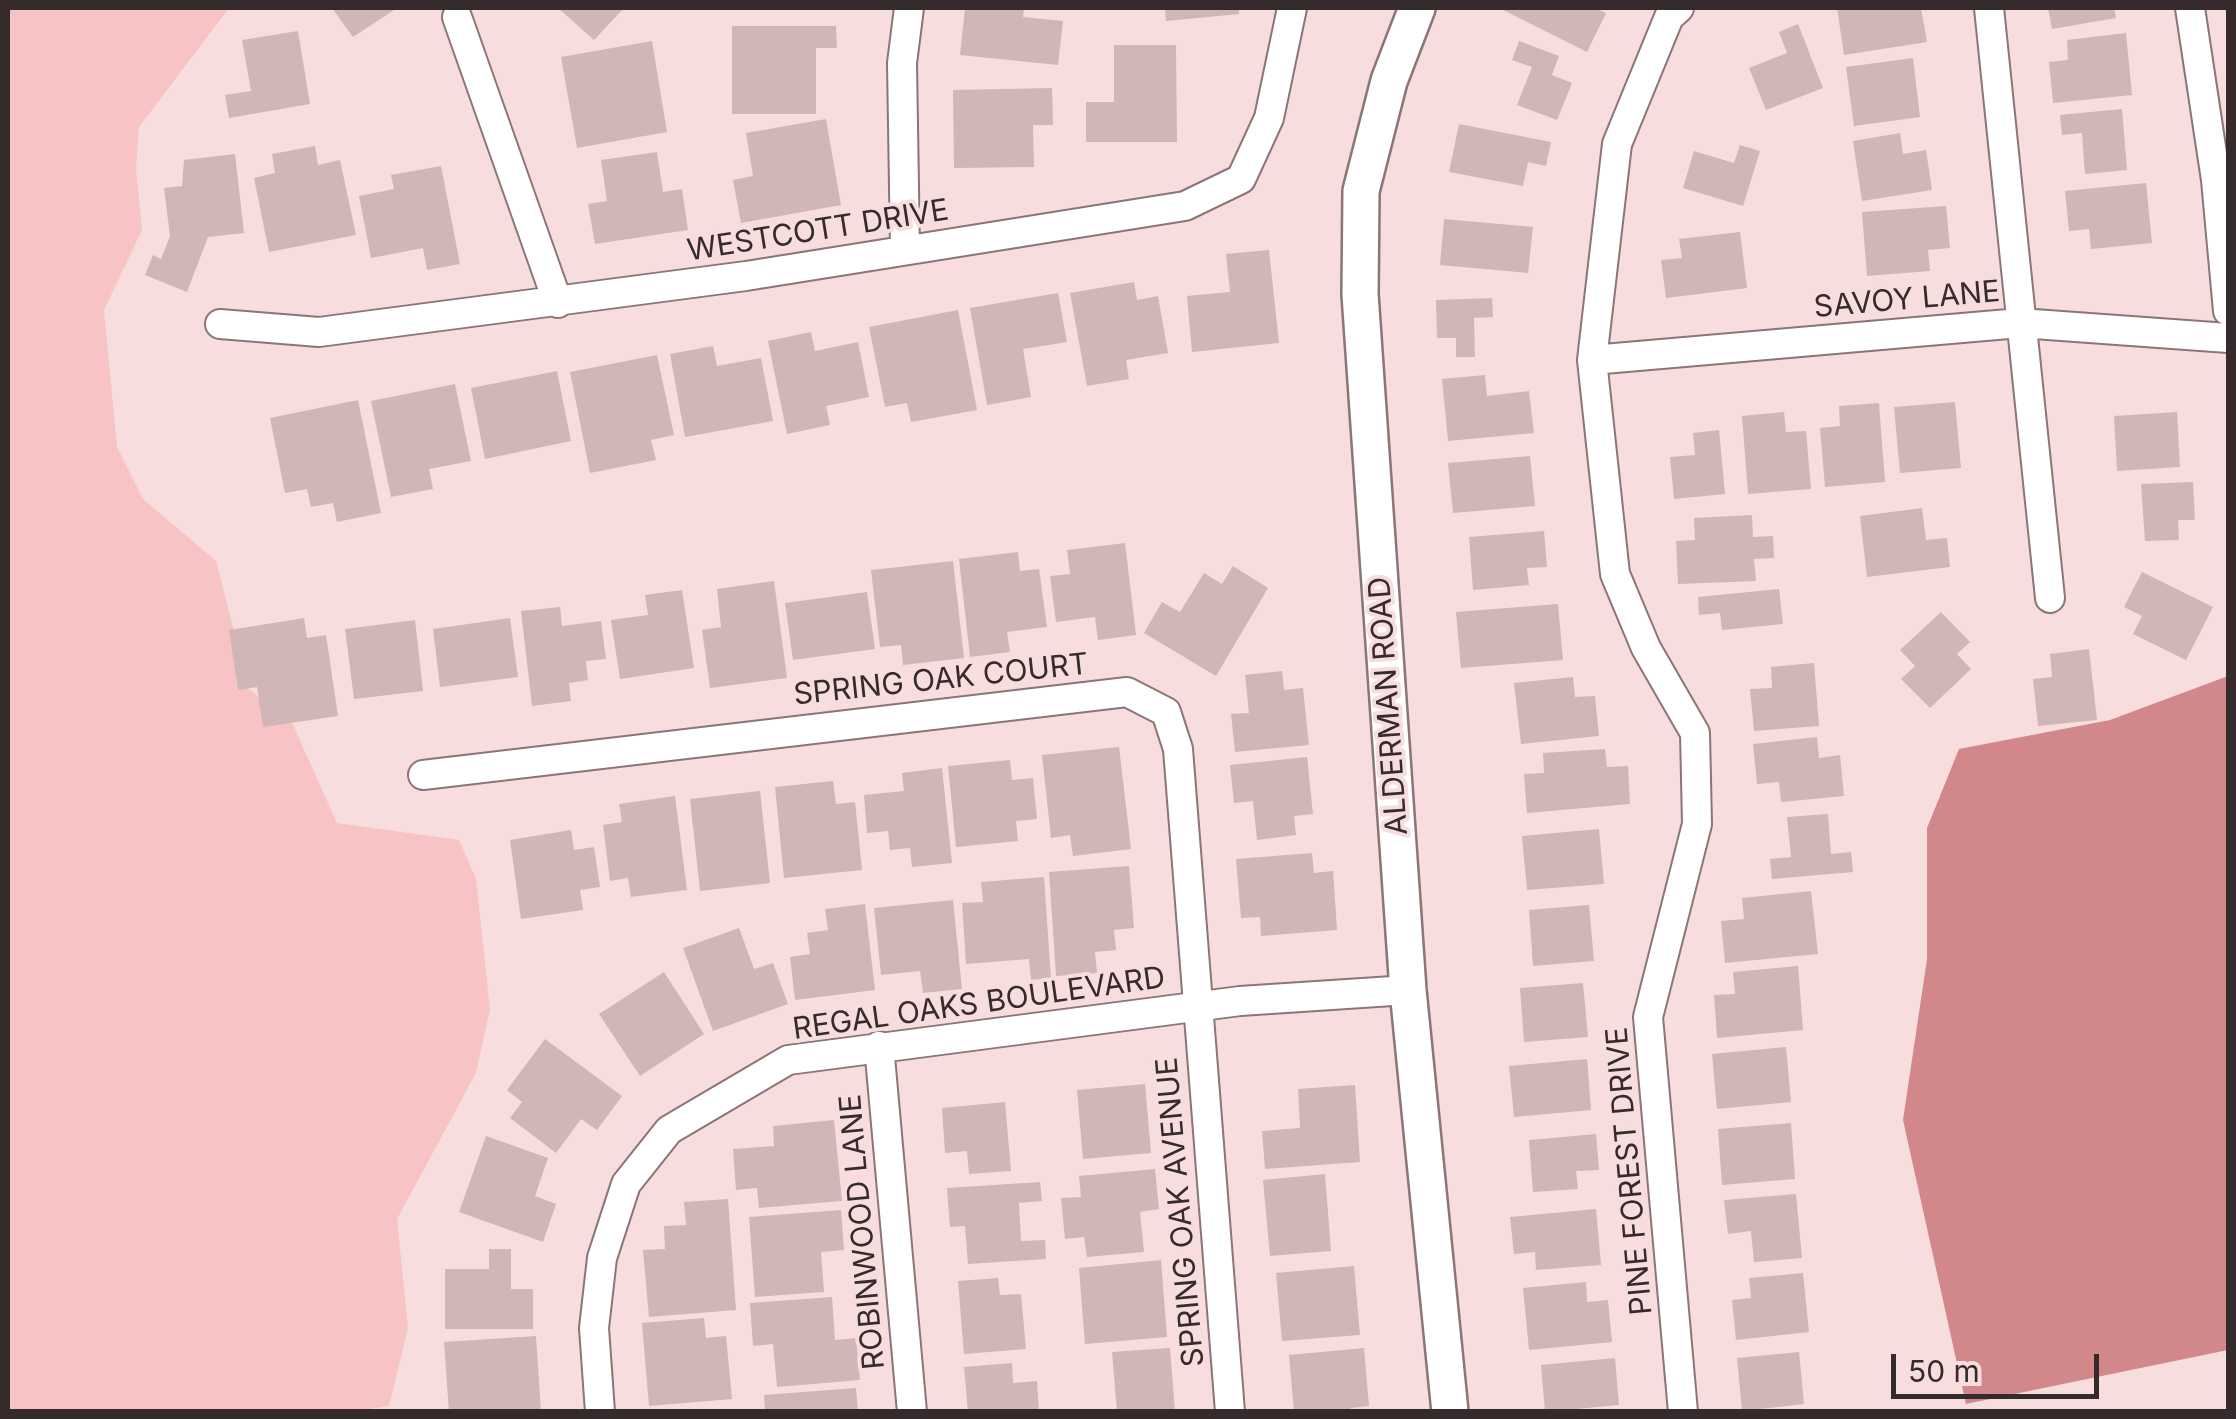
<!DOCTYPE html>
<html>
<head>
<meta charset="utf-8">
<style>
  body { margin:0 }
  #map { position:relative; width:2236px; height:1419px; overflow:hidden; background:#f8ddde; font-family:Inter,sans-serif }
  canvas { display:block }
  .frame { position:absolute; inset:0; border:10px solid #362b2c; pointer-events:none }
  .scale { position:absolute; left:1891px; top:1354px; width:208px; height:45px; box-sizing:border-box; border:5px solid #362b2c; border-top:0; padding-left:12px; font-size:30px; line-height:35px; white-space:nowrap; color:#362b2c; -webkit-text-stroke:8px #f8ddde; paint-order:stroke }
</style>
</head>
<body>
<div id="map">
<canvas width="2236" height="1419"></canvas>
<div class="frame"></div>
<div class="scale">50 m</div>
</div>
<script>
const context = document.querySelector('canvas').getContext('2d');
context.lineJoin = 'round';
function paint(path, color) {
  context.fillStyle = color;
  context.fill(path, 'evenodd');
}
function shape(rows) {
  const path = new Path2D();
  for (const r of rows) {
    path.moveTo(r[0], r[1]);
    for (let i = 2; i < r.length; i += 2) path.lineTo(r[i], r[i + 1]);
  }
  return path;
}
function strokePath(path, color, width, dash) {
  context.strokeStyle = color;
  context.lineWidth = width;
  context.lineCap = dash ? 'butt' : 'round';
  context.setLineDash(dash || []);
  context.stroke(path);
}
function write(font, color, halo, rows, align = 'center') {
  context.font = font + ' Inter,sans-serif';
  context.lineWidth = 8;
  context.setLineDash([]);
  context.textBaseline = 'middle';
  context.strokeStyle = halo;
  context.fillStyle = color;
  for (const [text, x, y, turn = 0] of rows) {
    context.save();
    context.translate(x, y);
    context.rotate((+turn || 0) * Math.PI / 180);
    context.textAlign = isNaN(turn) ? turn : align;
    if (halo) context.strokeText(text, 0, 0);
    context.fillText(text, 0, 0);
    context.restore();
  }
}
paint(shape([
  [8,8,229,8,139,127,136,169,142,230,104,310,117,447,143,499,216,561,249,689,293,725,337,823,459,840,476,879,490,1009,476,1073,397,1219,408,1328,389,1406,350,1412,8,1412]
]), '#f7c3c4');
paint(shape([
  [2228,676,2228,1350,1966,1404,1903,1120,1927,959,1927,828,1959,749,2110,720]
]), '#d2888b');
paint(shape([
  [332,8,397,8,353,37],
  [558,8,624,8,594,40],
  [965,8,1024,8,1023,17,1063,21,1058,65,960,55],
  [1165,8,1239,8,1239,14,1166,21],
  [1499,8,1595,8,1606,13,1587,52],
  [1837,8,1921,8,1927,42,1844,55],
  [2048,8,2114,8,2116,18,2052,29],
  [1798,24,1823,88,1766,110,1749,68,1787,53,1779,32],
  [732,26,836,26,837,48,816,48,816,114,732,114],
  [298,31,310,104,229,118,225,95,251,91,242,40],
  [2126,33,2132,95,2053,103,2049,62,2068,60,2067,40],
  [652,41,667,132,577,148,561,57],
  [1519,41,1559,56,1552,75,1572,83,1557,120,1517,105,1532,67,1512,60],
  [1114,45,1176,45,1177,142,1086,142,1086,102,1114,102],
  [1913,58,1920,117,1854,126,1846,67],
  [1052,88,1053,125,1033,125,1034,167,954,168,953,90],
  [2122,109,2127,170,2085,174,2082,133,2062,135,2060,115],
  [826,119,841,205,741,223,733,180,753,176,746,133],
  [1459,124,1551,142,1546,166,1528,162,1523,186,1449,172],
  [1900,133,1903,154,1926,150,1932,190,1862,201,1853,141],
  [1740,145,1760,151,1743,206,1683,188,1694,151,1734,163],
  [315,146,318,165,340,160,356,235,269,252,254,178,275,173,272,154],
  [657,152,663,192,682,189,688,230,595,244,588,204,607,201,601,160],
  [235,154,244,233,208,237,187,292,145,275,153,255,161,259,170,236,164,188,182,186,184,160],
  [441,166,460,264,427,270,423,248,371,258,359,196,394,189,391,175],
  [2146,183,2152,243,2091,249,2089,229,2069,231,2065,191],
  [1946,206,1950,248,1928,250,1930,271,1867,276,1862,212],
  [1444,219,1533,227,1528,273,1440,265],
  [1740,232,1747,288,1666,298,1661,260,1682,258,1679,239],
  [1269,250,1279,343,1192,352,1187,296,1230,292,1226,254],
  [1134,282,1137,300,1158,296,1168,353,1126,360,1129,379,1087,386,1070,293],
  [1058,293,1067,342,1023,349,1031,397,987,405,970,308],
  [1492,298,1493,317,1474,318,1475,357,1456,357,1456,338,1437,338,1436,300],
  [958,310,977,410,911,422,907,403,885,407,869,327],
  [811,332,815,351,858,342,869,397,826,406,830,425,787,434,768,341],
  [713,346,717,366,761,358,773,421,685,437,670,354],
  [657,355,674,435,651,440,656,460,590,473,570,372],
  [557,371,571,441,485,459,471,388],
  [1485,375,1487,396,1529,391,1534,433,1448,441,1442,379],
  [455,384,471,461,429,469,433,489,391,497,371,401],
  [358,400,381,513,337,522,333,503,311,507,307,489,285,493,270,418],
  [1955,402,1961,468,1900,473,1894,407],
  [1879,403,1885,482,1825,487,1820,428,1840,426,1839,406],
  [1784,412,1786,432,1806,431,1811,489,1748,494,1742,416],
  [2177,412,2180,467,2117,471,2114,416],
  [1719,430,1725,494,1674,499,1670,457,1695,455,1693,433],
  [1530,456,1535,506,1453,513,1448,463],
  [2193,482,2195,520,2178,520,2179,540,2145,541,2141,484],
  [1922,508,1926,540,1947,538,1950,567,1867,577,1860,516],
  [1752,515,1753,537,1773,536,1774,558,1754,559,1756,581,1678,584,1676,541,1695,540,1694,518],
  [1544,531,1547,567,1527,568,1529,585,1473,590,1469,537],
  [1125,543,1136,635,1098,640,1095,617,1056,622,1050,576,1070,574,1067,550],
  [1018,552,1020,571,1039,569,1047,627,1007,632,1010,652,970,657,959,559],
  [953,561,964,658,903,665,901,645,880,647,871,570],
  [1233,566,1268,588,1216,676,1144,633,1162,602,1180,612,1204,573,1222,584],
  [2142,572,2213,607,2186,660,2133,634,2142,616,2124,607],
  [774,581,787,678,710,688,702,630,721,627,717,589],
  [1779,589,1783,624,1722,630,1720,613,1699,615,1698,597],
  [682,590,694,668,620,679,611,620,648,615,645,595],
  [867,592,875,649,793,660,785,603],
  [1558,604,1563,660,1461,668,1456,612],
  [560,607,562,626,601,621,606,659,586,661,588,680,569,683,571,701,532,706,521,611],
  [1941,612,1970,642,1957,654,1971,669,1930,708,1901,679,1915,666,1900,650],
  [304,618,307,638,326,635,338,716,263,727,257,687,238,690,229,630],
  [510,618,518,677,440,687,433,629],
  [415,620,423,691,354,699,345,629],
  [2089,649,2097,720,2038,726,2033,679,2052,677,2050,654],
  [1814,663,1819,726,1754,731,1750,689,1772,688,1771,667],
  [1282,671,1284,690,1303,688,1309,745,1235,752,1231,714,1249,713,1245,675],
  [1573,677,1575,697,1595,696,1599,736,1521,744,1514,683],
  [1817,737,1819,758,1840,755,1844,796,1781,802,1779,782,1757,784,1753,744],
  [1119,747,1131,849,1073,856,1070,835,1051,838,1042,755],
  [1605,749,1607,767,1628,766,1630,804,1527,813,1524,774,1544,773,1543,753],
  [1307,757,1313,814,1294,816,1296,835,1257,840,1253,801,1234,803,1230,765],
  [1010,760,1012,780,1033,778,1037,819,1016,821,1018,841,956,847,948,766],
  [942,768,952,863,912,867,910,848,890,850,888,831,867,833,864,795,904,791,902,773],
  [833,781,836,804,855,802,862,870,784,878,775,787],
  [760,791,770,883,700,891,690,799],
  [675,796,687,890,631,897,628,878,610,881,603,825,622,822,619,804],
  [1828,814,1831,854,1851,852,1853,872,1772,879,1770,859,1791,857,1787,817],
  [1599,829,1604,884,1527,890,1522,836],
  [571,830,574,850,594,847,600,887,580,890,583,910,521,919,510,840],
  [1312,853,1314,873,1333,871,1337,930,1261,936,1260,917,1241,918,1236,859],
  [1129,866,1134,928,1114,930,1116,950,1095,952,1097,973,1056,976,1049,872],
  [1044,877,1051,978,1031,980,1029,959,966,964,962,903,983,902,981,882],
  [1811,891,1818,954,1725,963,1721,921,1744,919,1742,898],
  [953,900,962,989,923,993,920,971,881,975,874,908],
  [865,904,875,990,795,1000,790,957,810,954,807,933,828,930,825,909],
  [1589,905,1594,961,1533,966,1529,910],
  [739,928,754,969,773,963,788,1004,713,1031,683,948],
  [1798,966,1803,1030,1717,1038,1714,995,1735,994,1733,972],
  [664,972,704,1034,640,1076,599,1014],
  [1583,983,1588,1037,1524,1042,1520,988],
  [545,1039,622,1096,597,1130,581,1119,556,1153,510,1118,522,1102,507,1090],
  [1786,1047,1791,1102,1717,1109,1712,1054],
  [1587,1059,1591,1110,1514,1117,1509,1066],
  [1145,1084,1151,1153,1083,1159,1077,1090],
  [1355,1085,1360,1162,1265,1169,1262,1131,1300,1128,1298,1089],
  [1005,1102,1011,1171,969,1174,967,1151,945,1153,942,1108],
  [834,1120,842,1201,759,1208,757,1188,736,1190,733,1149,774,1146,773,1126],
  [1791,1123,1795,1179,1722,1185,1718,1129],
  [1596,1134,1599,1170,1576,1171,1578,1189,1533,1192,1529,1140],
  [486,1136,548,1158,535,1196,556,1204,543,1242,459,1212],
  [1155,1169,1159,1209,1140,1212,1144,1252,1087,1257,1084,1237,1065,1239,1061,1198,1081,1197,1079,1176],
  [1325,1174,1331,1251,1270,1256,1263,1180],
  [1040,1182,1042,1201,1019,1203,1021,1241,1045,1240,1046,1259,968,1264,965,1226,950,1227,947,1188],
  [1796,1194,1802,1258,1754,1262,1751,1231,1728,1234,1724,1200],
  [728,1199,736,1310,649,1317,643,1250,665,1249,664,1226,686,1225,684,1202],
  [1596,1209,1601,1265,1536,1270,1535,1252,1514,1254,1510,1217],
  [841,1210,844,1250,821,1252,824,1292,755,1297,749,1217],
  [489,1249,511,1249,511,1289,533,1289,533,1329,445,1329,445,1269,489,1269],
  [1161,1260,1167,1337,1085,1344,1079,1268],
  [1354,1266,1360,1335,1282,1341,1276,1273],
  [1803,1273,1809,1332,1736,1340,1732,1300,1751,1298,1749,1278],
  [998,1278,1000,1295,1021,1294,1026,1349,964,1354,958,1281],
  [1586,1282,1587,1302,1608,1300,1612,1342,1529,1350,1523,1288],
  [832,1297,835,1340,856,1338,860,1380,777,1387,773,1344,753,1346,750,1303],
  [704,1318,706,1338,726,1336,732,1399,649,1406,642,1323],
  [536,1336,541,1412,449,1412,444,1342],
  [1170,1348,1175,1412,1117,1412,1112,1352],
  [1364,1348,1369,1406,1351,1408,1351,1412,1294,1412,1289,1355],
  [1799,1352,1804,1404,1742,1411,1737,1358],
  [1615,1358,1619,1405,1545,1412,1541,1365],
  [1012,1363,1013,1383,1037,1381,1039,1412,968,1412,964,1367],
  [856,1388,858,1412,765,1412,764,1395]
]), '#d0b6b6');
const minor = shape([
  [1679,8,1669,17,1617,144,1592,360,1615,574,1646,648,1695,733,1697,824,1648,1017,1683,1412],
  [1989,8,2050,598],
  [2190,8,2216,180,2228,311],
  [457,17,558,303],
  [905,249,902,63,909,8],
  [220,324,319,332,746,276,1185,206,1241,179,1269,118,1292,8],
  [1592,360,2020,323,2228,338],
  [423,775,1127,692,1166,712,1178,749,1230,1412],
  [879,1046,912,1412],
  [600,1412,594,1328,602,1258,626,1184,669,1130,788,1060,1240,1001,1408,990]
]);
const tertiary = shape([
  [1417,8,1389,81,1361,191,1360,294,1408,990,1450,1412]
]);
strokePath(minor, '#8c7575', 32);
strokePath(tertiary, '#8c7575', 40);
strokePath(minor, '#fff', 28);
strokePath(tertiary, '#fff', 35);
write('30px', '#362b2c', '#f8ddde', [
  ["WESTCOTT DRIVE",818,231,-9],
  ["SAVOY LANE",1907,300,-5],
  ["SPRING OAK COURT",941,680,-6],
  ["ALDERMAN ROAD",1389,706,-94],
  ["REGAL OAKS BOULEVARD",979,1004,-8],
  ["PINE FOREST DRIVE",1630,1171,-95],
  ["SPRING OAK AVENUE",1181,1212,-95],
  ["ROBINWOOD LANE",863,1232,-95]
]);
</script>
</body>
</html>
